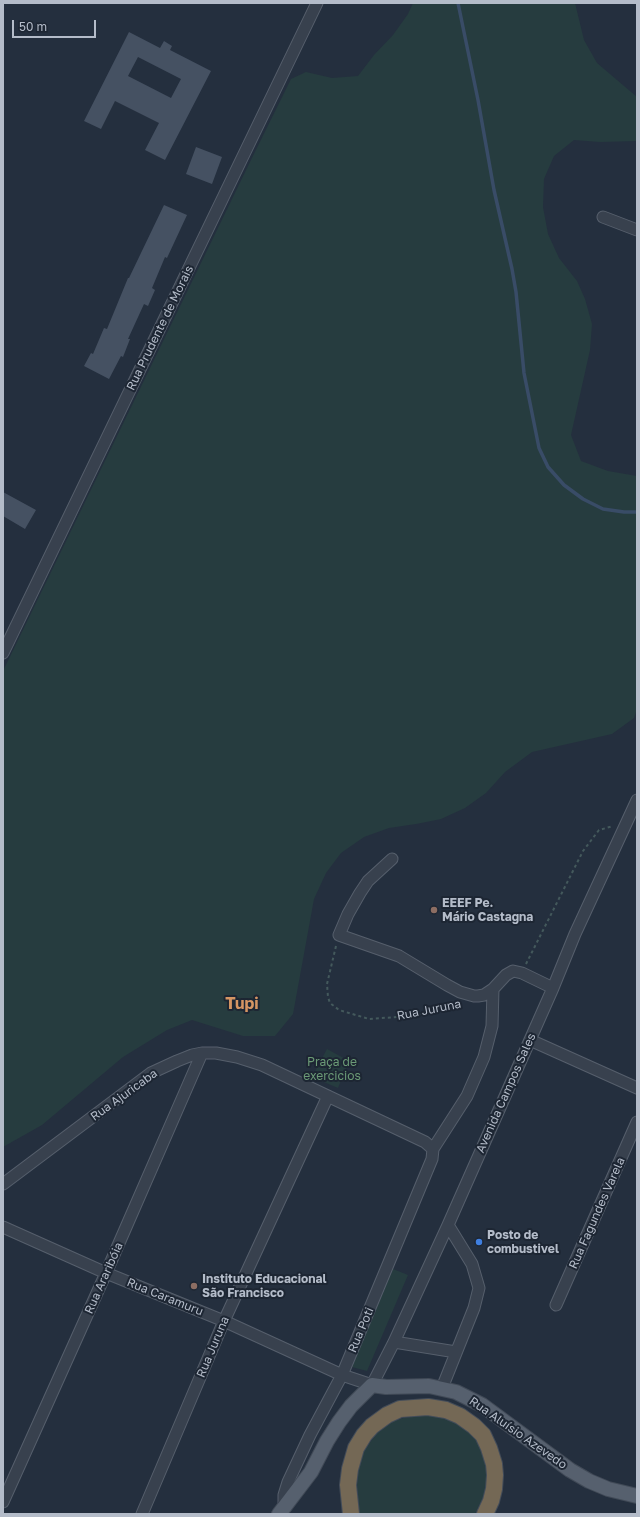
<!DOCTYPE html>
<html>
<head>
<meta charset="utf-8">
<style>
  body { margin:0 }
  #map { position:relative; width:640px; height:1517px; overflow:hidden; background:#242f3e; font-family:"Golos Text",sans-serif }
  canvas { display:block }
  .frame { position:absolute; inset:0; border:4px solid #b4bcc9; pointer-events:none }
  .scale { position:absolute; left:12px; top:20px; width:84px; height:18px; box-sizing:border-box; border:2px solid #b4bcc9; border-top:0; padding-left:5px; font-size:12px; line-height:14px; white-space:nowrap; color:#b4bcc9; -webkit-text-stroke:3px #1d2633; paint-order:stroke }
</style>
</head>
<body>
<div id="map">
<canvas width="640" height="1517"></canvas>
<div class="frame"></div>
<div class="scale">50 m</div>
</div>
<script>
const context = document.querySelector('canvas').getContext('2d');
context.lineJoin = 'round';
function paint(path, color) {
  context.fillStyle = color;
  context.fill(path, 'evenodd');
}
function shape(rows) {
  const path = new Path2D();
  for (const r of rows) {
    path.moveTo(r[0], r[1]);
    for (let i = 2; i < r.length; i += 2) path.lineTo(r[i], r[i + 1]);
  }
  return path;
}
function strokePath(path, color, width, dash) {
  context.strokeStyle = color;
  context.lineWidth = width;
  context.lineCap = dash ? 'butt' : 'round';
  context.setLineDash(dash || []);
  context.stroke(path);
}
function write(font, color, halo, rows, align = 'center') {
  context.font = font + ' "Golos Text",sans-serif';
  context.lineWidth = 4;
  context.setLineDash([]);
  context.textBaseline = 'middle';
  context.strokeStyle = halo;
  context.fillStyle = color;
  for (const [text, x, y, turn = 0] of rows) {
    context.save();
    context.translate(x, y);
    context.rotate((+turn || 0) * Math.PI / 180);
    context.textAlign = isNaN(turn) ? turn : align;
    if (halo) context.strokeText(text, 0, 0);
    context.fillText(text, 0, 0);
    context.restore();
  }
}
paint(shape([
  [413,3,575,3,584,40,597,63,637,97,637,141,600,142,574,140,554,156,544,179,543,207,548,234,559,258,577,281,585,299,592,324,590,350,571,435,581,461,608,471,637,476,637,709,634,718,612,734,532,752,505,772,486,793,465,808,441,819,416,824,389,828,364,837,341,853,326,873,314,899,293,1014,275,1036,243,1036,192,1020,167,1030,123,1057,42,1125,3,1147,3,671,250,162,291,79,306,72,332,78,358,76,374,55,393,35,408,14],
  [327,1049,349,1061,338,1088,312,1077],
  [393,1269,408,1275,367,1371,352,1367],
  [427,1415,444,1418,456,1423,469,1432,476,1440,482,1451,486,1466,486,1488,483,1498,475,1514,359,1514,357,1486,358,1471,364,1451,371,1441,378,1432,392,1422,403,1418]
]), '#263c3f');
strokePath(shape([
  [458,3,478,100,494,190,512,269,516,292,524,373,539,448,548,467,564,485,583,499,603,509,624,512,637,512]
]), '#394c67', 3.5);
paint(shape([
  [129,32,160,48,164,41,172,46,170,50,211,71,165,160,145,150,159,123,115,101,101,129,84,121],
  [138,57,181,79,171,98,128,76],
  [196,147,222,157,212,184,186,174],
  [164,205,187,215,167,258,165,257,152,288,155,290,148,306,144,304,128,339,130,339,123,357,121,356,109,379,84,366,91,353,93,354,104,328,107,329,128,278,129,278],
  [3,492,36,510,25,529,3,516]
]), '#455162');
const minor = shape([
  [603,217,637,230],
  [3,653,317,3],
  [392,859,368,881,360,893,348,914,339,935,399,956,447,985,460,992,474,996,478,996,484,995,493,989,506,975,513,971,522,973,553,988],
  [530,1040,637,1088],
  [433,1149,467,1096,484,1057,492,1026,493,989],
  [3,1184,151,1073,177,1061,192,1055,202,1053,216,1053,237,1057,262,1065,425,1142,433,1149],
  [3,1227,106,1273,224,1321,342,1375,372,1385,394,1342,448,1225,553,988,575,934,637,800],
  [556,1305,637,1122],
  [394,1342,456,1352],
  [442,1388,474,1308,479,1288,472,1264,448,1225],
  [3,1502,106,1273,202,1053],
  [284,1508,284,1495,288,1482,310,1435,342,1375,432,1159,433,1149],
  [142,1514,224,1321,328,1096]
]);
const major = shape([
  [279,1514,311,1472,327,1441,339,1422,351,1406,372,1385,386,1387,429,1386,456,1392,482,1405,570,1470,589,1481,608,1489,637,1496]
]);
const highway = shape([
  [351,1514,348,1485,350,1469,356,1448,364,1435,372,1426,387,1415,400,1409,428,1407,446,1410,460,1416,474,1426,483,1435,489,1448,494,1464,495,1475,494,1489,491,1501,485,1514]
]);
strokePath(minor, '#565f6c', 13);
strokePath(major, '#414a57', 16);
strokePath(highway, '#434c59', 18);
strokePath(shape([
  [336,946,327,984,328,997,330,1003,339,1010,369,1019,411,1016,462,1004],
  [526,964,583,851,599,830,613,826]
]), '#44595c', 2, [3, 3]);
strokePath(minor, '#38414e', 11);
strokePath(major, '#56606e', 14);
strokePath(highway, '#746855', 16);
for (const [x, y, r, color] of [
  [434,910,4,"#8d6e63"],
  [479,1242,4,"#3f7fe0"],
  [194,1286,4,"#8d6e63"]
]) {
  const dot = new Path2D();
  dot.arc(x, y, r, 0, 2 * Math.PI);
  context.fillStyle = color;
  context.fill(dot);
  strokePath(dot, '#1d2633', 1.5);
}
write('12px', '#b4bcc9', '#1d2633', [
  ["Rua Prudente de Morais",160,328,-64],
  ["Rua Juruna",429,1010,-11],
  ["Avenida Campos Sales",506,1093,-66],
  ["Rua Ajuricaba",124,1095,-36],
  ["Rua Fagundes Varela",597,1213,-66],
  ["Rua Araribóia",104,1278,-66],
  ["Rua Caramuru",165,1297,22],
  ["Rua Poti",361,1330,-67],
  ["Rua Juruna",213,1347,-67],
  ["Rua Aluísio Azevedo",518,1433,35]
]);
write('bold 12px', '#b4bcc9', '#1d2633', [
  ["EEEF Pe.",442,903],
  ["Mário Castagna",442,917],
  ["Posto de",487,1235],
  ["combustivel",487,1249],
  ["Instituto Educacional",202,1279],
  ["São Francisco",202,1293]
], 'left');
write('12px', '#6b9a76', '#1d2633', [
  ["Praça de",332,1062],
  ["exercicios",332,1076]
]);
write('bold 16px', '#d59563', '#1d2633', [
  ["Tupi",242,1004]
]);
</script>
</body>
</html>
